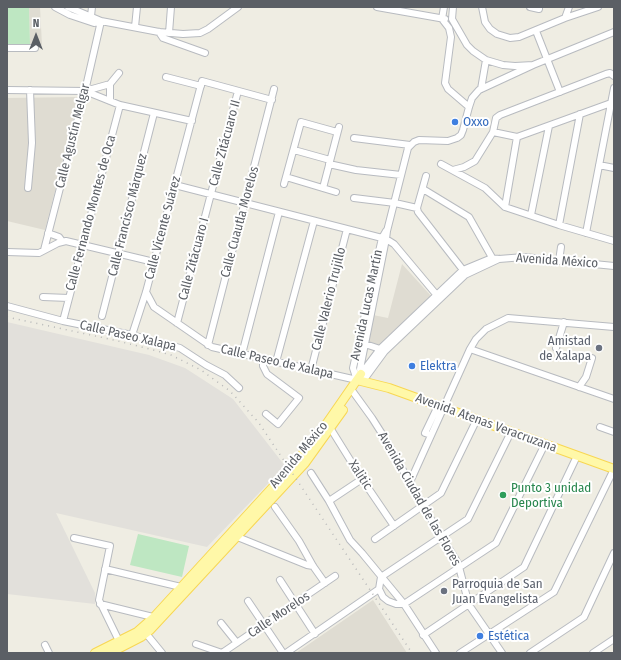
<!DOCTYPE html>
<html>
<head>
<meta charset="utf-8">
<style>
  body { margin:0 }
  #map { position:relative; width:621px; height:660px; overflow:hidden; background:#efede3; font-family:"Fira Sans Condensed",sans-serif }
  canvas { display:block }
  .frame { position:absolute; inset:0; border:8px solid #5b5f65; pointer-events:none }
  .north { position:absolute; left:16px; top:16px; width:40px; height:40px; -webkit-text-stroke:3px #fff; paint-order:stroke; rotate:0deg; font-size:11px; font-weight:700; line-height:16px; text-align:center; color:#5b5f65 }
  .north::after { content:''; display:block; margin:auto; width:14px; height:18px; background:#5b5f65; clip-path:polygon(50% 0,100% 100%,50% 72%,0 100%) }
</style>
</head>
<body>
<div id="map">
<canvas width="621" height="660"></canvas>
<div class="frame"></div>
<div class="north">N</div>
</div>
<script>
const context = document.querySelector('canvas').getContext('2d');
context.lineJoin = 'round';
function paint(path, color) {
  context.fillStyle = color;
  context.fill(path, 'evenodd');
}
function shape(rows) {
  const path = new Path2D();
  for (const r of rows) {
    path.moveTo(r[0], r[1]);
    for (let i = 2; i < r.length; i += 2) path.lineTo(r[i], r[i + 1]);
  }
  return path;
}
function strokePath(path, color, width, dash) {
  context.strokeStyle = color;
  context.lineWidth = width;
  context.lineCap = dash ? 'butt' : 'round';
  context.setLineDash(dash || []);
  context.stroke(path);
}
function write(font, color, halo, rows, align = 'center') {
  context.font = font + ' "Fira Sans Condensed",sans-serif';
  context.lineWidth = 4;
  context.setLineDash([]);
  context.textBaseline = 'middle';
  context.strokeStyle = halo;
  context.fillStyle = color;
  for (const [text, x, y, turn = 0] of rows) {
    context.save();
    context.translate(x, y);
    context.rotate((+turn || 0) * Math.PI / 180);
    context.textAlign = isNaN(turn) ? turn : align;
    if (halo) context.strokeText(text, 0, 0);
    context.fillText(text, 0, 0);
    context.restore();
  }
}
paint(shape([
  [7,322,149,355,185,368,233,399,285,466,207,547,56,513,95,593,95,604,7,594]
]), '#e2e0db');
paint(shape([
  [29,7,40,7,42,45,30,46],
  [79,97,45,230,7,221,7,98],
  [402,264,432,297,380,347,367,343,373,315,388,318],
  [373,600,407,653,296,653]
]), '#dfdcd2');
paint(shape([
  [7,7,29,7,30,44,7,44],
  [138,534,189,546,182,577,130,565]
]), '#bee7c2');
const minor = shape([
  [55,7,70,15,94,23,101,21],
  [68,7,101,21,159,32,183,34,200,33,208,29,238,7],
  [377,7,445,19],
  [453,7,452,19,467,45,473,51,486,60,503,65,515,66,533,65,614,32],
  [482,7,485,22,490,29,497,34,510,38,519,37,565,18,598,7],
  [530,7,539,9,539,7],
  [91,16,92,7],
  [565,18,569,7],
  [442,19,449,28,451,37,445,83,448,89,469,107],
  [442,19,444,7],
  [135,27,137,7],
  [536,31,560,92],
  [159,32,163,38,205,53],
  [169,33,171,7],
  [7,48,35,48],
  [166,77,201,86],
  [110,84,110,101],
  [481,89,486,60],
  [7,90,85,91,120,105,192,121],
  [85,91,110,84,119,73],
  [493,132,517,137,611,103],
  [354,138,410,145],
  [294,150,330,160],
  [329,164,356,170,401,175],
  [441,164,485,188,505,207,559,225,614,241],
  [599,165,614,168],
  [453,170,464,167,475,161,493,132,496,118,500,115,606,74,610,73,614,76],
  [286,177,336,192],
  [284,184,301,122,337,132],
  [175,185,386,239,394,244,440,299],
  [28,188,32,143,30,90],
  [323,188,339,127],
  [423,189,469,217,494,261],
  [354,198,395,203,417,208],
  [505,207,517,137],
  [417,208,418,212,463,270],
  [417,208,426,176],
  [531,215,549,126],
  [559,225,580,114],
  [48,233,59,237,62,241],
  [586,233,614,88],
  [44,250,85,91,101,21],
  [7,252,39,253,58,243,66,241,154,262],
  [559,261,561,247],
  [146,292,154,307,212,347,357,380,353,368,382,238,386,231],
  [43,297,69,298],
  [7,306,63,321,132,335,180,348,206,365,225,375,239,388],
  [102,316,154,113],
  [63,321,120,105],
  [177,323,238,91],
  [132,335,146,292,202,81,272,100],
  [362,343,380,349],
  [208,345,274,89],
  [556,348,564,322],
  [470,349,614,399],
  [242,354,279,212],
  [263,359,263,366,267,374,299,398,278,424,266,414],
  [276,362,314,221],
  [311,370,347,229],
  [361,374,380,349,463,270,492,258,499,259,524,257,614,266],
  [362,378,360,369,386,239,387,231,408,148,414,142,419,140,448,141,457,138,461,135,463,130,469,107,472,98,479,90,533,65],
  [363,381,385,351,465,275,499,259],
  [579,387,586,377,592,358],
  [351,389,372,418,386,440,423,506,458,563,469,605,502,653],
  [329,426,362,479,394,526],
  [600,427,614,432],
  [511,432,468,519,381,577,379,589,383,597,388,601,396,604,404,604,496,543,545,444],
  [431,435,425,433,438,406],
  [311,473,329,501,350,540,362,553,404,604,436,653],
  [410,482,470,349,476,339,486,329,508,318,614,327],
  [329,501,362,479],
  [275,507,299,541,313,566,325,583],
  [74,538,110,546,99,600,119,641],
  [240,538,307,565,313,566],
  [375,539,441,493,477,419],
  [105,569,181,587],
  [280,580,315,634],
  [248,601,283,653],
  [100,604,157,618],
  [221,623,237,643],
  [144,631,162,653],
  [423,635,524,567,577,456],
  [196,644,222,653],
  [45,645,49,653],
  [222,653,335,576],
  [286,653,379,589],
  [460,653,554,592,614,469],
  [530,653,584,617,614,553],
  [593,653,614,639]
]);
const major = shape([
  [357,380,389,388,614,469],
  [95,653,137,632,154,617,272,488,290,470,327,423,361,374],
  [110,653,141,637,150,630,305,463,343,410]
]);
strokePath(minor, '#b8bbc0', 8);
strokePath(major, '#f8d753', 10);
strokePath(minor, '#fff', 6);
strokePath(major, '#fff8a8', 8);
strokePath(shape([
  [7,317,114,340,157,351,171,355,201,370,230,391,259,423,412,653]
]), '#b6b7b8', 1.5, [1, 5]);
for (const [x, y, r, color] of [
  [455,122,4,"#3f7fe0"],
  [599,348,4,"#6b7280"],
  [412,366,4,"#3f7fe0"],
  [503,495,4,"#2e9e5b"],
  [444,591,4,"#6b7280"],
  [480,636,4,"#3f7fe0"]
]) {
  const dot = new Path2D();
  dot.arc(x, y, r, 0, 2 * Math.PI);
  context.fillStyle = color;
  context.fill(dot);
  strokePath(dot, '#fff', 1.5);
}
write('13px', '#366cbe', '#fff', [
  ["Oxxo",463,122],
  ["Elektra",420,366],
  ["Estética",488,636]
], 'left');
write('13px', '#5b5f65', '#fff', [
  ["Calle Agustín Melgar",73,136,-76],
  ["Calle Zitácuaro II",225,143,-75],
  ["Calle Fernando Montes de Oca",91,213,-75],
  ["Calle Francisco Márquez",128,215,-76],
  ["Calle Cuautla Morelos",240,222,-75],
  ["Calle Vicente Suárez",163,228,-75],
  ["Calle Zitácuaro I",194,259,-75],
  ["Avenida México",557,261,4],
  ["Calle Valerio Trujillo",329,299,-76],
  ["Avenida Lucas Martín",367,305,-78],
  ["Calle Paseo Xalapa",128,336,13],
  ["Calle Paseo de Xalapa",277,362,13],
  ["Avenida Atenas Veracruzana",486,423,20],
  ["Avenida México",299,455,-50],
  ["Xalitic",360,475,57],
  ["Avenida Ciudad de las Flores",419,499,60],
  ["Calle Morelos",279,615,-34]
]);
write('13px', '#5b616d', '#fff', [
  ["Amistad",591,341],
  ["de Xalapa",591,356],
  ["Parroquia de San",452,584,"left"],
  ["Juan Evangelista",452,599,"left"]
], 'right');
write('13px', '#27864d', '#fff', [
  ["Punto 3 unidad",511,488],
  ["Deportiva",511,503]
], 'left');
</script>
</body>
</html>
